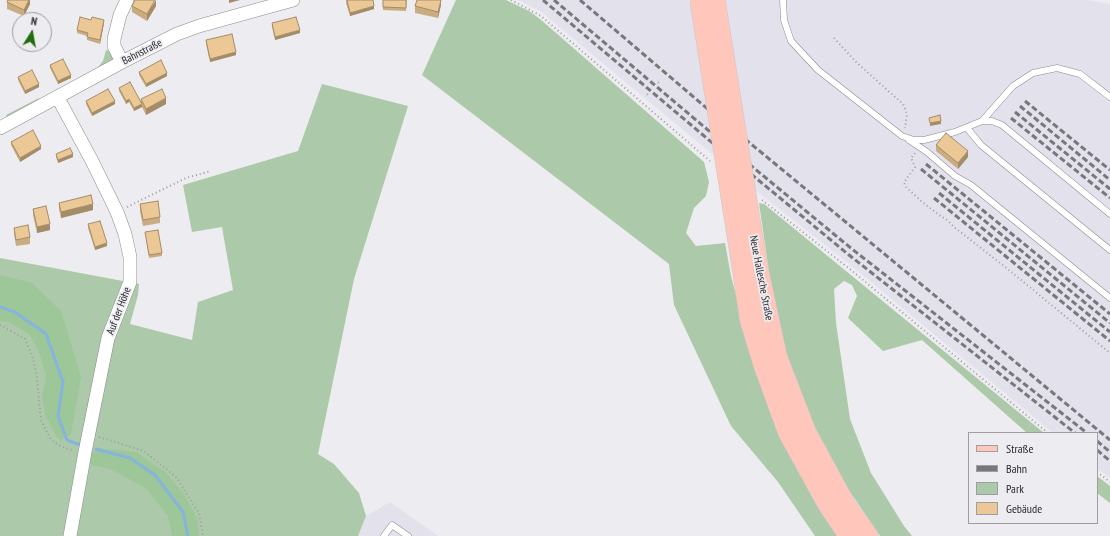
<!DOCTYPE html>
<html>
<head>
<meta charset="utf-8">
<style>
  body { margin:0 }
  #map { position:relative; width:1110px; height:536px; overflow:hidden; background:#edecf0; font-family:"PT Sans Narrow",sans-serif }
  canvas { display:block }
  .legend { position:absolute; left:968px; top:432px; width:130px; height:92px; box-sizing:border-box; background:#edecf0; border:1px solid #9f9ea2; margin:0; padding:5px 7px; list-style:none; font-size:12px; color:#2b2a2c }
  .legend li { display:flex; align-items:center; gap:8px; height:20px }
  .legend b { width:20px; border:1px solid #9f9ea2 }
  .north { position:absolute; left:12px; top:12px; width:40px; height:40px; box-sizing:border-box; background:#edecf0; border:1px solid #9f9ea2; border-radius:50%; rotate:11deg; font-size:11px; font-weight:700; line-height:16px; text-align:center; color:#2b2a2c }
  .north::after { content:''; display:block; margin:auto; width:14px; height:18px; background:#246d0c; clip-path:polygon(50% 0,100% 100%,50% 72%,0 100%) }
</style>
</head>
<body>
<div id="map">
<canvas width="1110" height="536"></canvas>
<ul class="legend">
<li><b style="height:5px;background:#ffc6bc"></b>Straße</li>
<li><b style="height:5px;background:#78777a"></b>Bahn</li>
<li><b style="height:11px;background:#acc9a9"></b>Park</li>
<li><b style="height:11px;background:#ebc896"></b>Gebäude</li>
</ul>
<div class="north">N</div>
</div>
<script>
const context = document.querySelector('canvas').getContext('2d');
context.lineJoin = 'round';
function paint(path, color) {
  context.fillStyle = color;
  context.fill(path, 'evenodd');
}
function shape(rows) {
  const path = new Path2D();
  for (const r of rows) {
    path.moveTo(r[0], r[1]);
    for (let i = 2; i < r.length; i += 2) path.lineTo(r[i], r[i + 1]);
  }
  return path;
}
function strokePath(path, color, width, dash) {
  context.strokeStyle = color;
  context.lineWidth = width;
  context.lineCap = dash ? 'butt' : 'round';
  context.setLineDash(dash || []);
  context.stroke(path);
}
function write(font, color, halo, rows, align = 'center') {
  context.font = font + ' "PT Sans Narrow",sans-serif';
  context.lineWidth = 3.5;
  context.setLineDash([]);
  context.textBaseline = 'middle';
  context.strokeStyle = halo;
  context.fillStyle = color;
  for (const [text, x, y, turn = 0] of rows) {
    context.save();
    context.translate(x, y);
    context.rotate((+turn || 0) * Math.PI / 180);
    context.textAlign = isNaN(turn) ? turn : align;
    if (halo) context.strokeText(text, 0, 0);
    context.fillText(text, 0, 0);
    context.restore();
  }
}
paint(shape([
  [518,0,1086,0,1110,4,1110,478,1097,468,1097,433,1053,433,853,267,759,193,540,11],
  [390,502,438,536,358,536,366,516]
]), '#e3e1ec');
paint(shape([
  [456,0,506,0,529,11,540,19,704,162,709,182,706,196,694,208,686,233,696,246,725,243,731,276,756,372,796,467,839,536,815,536,778,482,731,426,674,305,669,264,422,75],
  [106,50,112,52,115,60,92,72,98,67,103,61],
  [322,84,408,106,354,279,318,454,334,464,359,493,366,516,358,536,0,536,0,258,139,284,138,295,130,324,192,340,198,302,233,290,222,227,192,232,183,185,298,151],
  [39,98,39,102,7,118,6,115],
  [759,203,764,204,1044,433,1027,433,922,340,883,351,848,318,857,296,852,285,844,281,834,289,836,323,850,419,871,473,904,526,912,536,880,536,844,483,808,415,781,341,769,272],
  [1097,476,1110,486,1110,503,1097,493]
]), '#acc9a9');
paint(shape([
  [0,275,32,283,61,311,81,377,71,434,61,440,56,436,46,417,42,398,46,375,38,349,29,334,9,322,0,321],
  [106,449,136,452,166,473,184,495,197,518,199,536,172,536,168,516,146,488,108,468,91,465,88,453]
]), '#9dc699');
strokePath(shape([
  [0,307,15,312,46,334,63,382,58,416,67,440,80,445],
  [96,449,130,458,155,475,183,512,188,536]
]), '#85b4dc', 3);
const service = shape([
  [783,0,784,20,791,41,818,70,902,136,914,140,924,140,955,132,982,121,1013,86,1033,73,1057,68,1080,74,1110,97],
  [982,121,992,121,1002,125,1110,214],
  [967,128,981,145,1110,250],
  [909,140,927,152,955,176,971,185,1110,298],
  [384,536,392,525,408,536]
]);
const minor = shape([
  [122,62,114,46,114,39,120,15,127,0],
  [58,98,92,161,117,212,125,234,130,257,130,282,108,338,85,452,70,536],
  [0,128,122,62,177,34,199,26,293,0]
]);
const primary = shape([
  [757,264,777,357,806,432,846,506,868,536],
  [742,266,750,320,764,366,788,432,827,503,849,536]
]);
strokePath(service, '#8b8a8d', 7);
strokePath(minor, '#8b8a8d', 14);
strokePath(primary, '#c8c8c8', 21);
strokePath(shape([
  [511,0,541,16,710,161],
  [834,38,857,63,903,104,907,114,905,128],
  [658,82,660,84],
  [647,94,649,96],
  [915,153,911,158,915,167,905,181,904,183,906,187,921,201,939,215,947,220,954,227,1004,266,1110,353],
  [762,200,851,270,1048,433],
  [127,207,186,178,211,171],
  [0,325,25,339,33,358,37,378,41,420,50,438,58,445,68,449,73,450],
  [99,437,144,451,176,477,199,513,203,536],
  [1097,472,1110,482]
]), '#9e9da0', 2, [1, 3]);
strokePath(service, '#fff', 6);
strokePath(minor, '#fff', 13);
strokePath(primary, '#ffc6bc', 20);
strokePath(shape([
  [543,0,716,146],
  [554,0,715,136],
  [580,0,710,111],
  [1025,101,1110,170],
  [1020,106,1110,180],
  [1015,112,1110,189],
  [1011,118,1110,198],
  [745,139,1110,440],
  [749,164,852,249,1087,433],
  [926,164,1110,314],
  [921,169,1110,323],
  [751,174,849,255,1075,433],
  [939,193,1110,332],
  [934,198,1110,341],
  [1097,441,1110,452],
  [1097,450,1110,461]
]), '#78777a', 3, [6, 3]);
const primaryBridge = shape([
  [700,0,742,266],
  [715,0,757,264]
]);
strokePath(primaryBridge, '#c8c8c8', 21, []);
strokePath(primaryBridge, '#ffc6bc', 20);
paint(shape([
  [30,0,30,4,24,16,7,9,7,2],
  [346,0,374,9,350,16,346,3],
  [383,0,407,0,406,11,383,10],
  [441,5,438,18,415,13,415,6],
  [132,6,156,6,147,21,132,12],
  [104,23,100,44,87,40,87,36,77,33,77,30],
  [272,23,300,33,275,40,272,27],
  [206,40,236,55,210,62,206,44],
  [50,65,71,78,58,84,50,68],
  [139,72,167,76,146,87,139,75],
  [18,77,39,87,25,94,18,80],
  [119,88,141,102,141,99,166,104,146,115,142,107,134,111,129,102,126,104,119,91],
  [86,101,115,104,92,116,86,104],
  [11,142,41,149,20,162,11,145],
  [936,145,968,157,958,169,936,151],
  [56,154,73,157,58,163,56,157],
  [59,203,93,210,61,218,59,209],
  [140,204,160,217,160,223,143,226,140,211],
  [33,209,50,230,37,233,33,215],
  [88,224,107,246,95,250,88,228],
  [14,228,30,237,30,244,16,246,14,234],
  [145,232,162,253,162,256,149,258]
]), '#caac81');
paint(shape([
  [29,0,30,0,30,4,24,16,24,10],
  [156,0,156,6,147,21,147,14],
  [229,0,240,0,229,3],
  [441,0,441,5,438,18,438,12],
  [374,6,374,9,350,16,350,13],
  [104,20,104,23,100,44,100,40],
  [300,30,300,33,275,40,275,37],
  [236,52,236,55,210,62,210,59],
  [167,73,167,76,146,87,146,84],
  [71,75,71,78,58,84,58,81],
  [39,84,39,87,25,94,25,91],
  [166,98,166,104,146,115,146,109],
  [129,99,129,102,126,104,126,101],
  [115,101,115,104,92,116,92,113],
  [142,104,142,107,134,111,134,108],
  [941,121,941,124,930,126,930,123],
  [41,146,41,149,20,162,20,158],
  [968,151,968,157,958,169,958,163],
  [73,154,73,157,58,163,58,160],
  [93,204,93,210,61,218,61,212],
  [50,224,50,230,37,233,37,227],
  [107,243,107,246,95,250,95,247]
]), '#a48c69');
const building = shape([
  [8,0,29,0,24,10,7,2,8,0],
  [135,0,155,0,147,14,132,6,135,0],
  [347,0,373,0,374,6,350,13,347,0],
  [383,0,406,0,406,8,383,7,383,0],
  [417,0,441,0,438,12,415,6,417,0],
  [80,17,91,20,92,17,104,20,100,40,87,37,88,33,77,30,80,17],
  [296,17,300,30,275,37,272,23,296,17],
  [232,34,236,52,210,59,206,40,232,34],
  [63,59,71,75,58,81,50,65,63,59],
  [161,60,167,73,146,84,139,72,161,60],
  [32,70,39,84,25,91,18,77,32,70],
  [130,82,142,104,134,108,129,99,126,101,119,88,130,82],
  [108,89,115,101,92,113,86,101,108,89],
  [162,89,166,98,146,109,141,99,162,89],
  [940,115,941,121,930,123,929,118,940,115],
  [33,130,41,146,20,158,11,142,33,130],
  [946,133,968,151,958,163,936,145,946,133],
  [70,148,73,154,58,160,56,154,70,148],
  [91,195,93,204,61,212,59,203,91,195],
  [158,201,160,217,143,220,140,204,158,201],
  [46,206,50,224,37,227,33,209,46,206],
  [100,221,107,243,95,247,88,224,100,221],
  [28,225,30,237,16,240,14,228,28,225],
  [158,230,162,253,149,255,145,232,158,230]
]);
paint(building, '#ebc896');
strokePath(building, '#a48c69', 1);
write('11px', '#2b2a2c', '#edecf0', [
  ["Bahnstraße",142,52,-27],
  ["Neue Hallesche Straße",761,278,79],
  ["Auf der Höhe",119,311,-69]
]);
</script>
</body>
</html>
